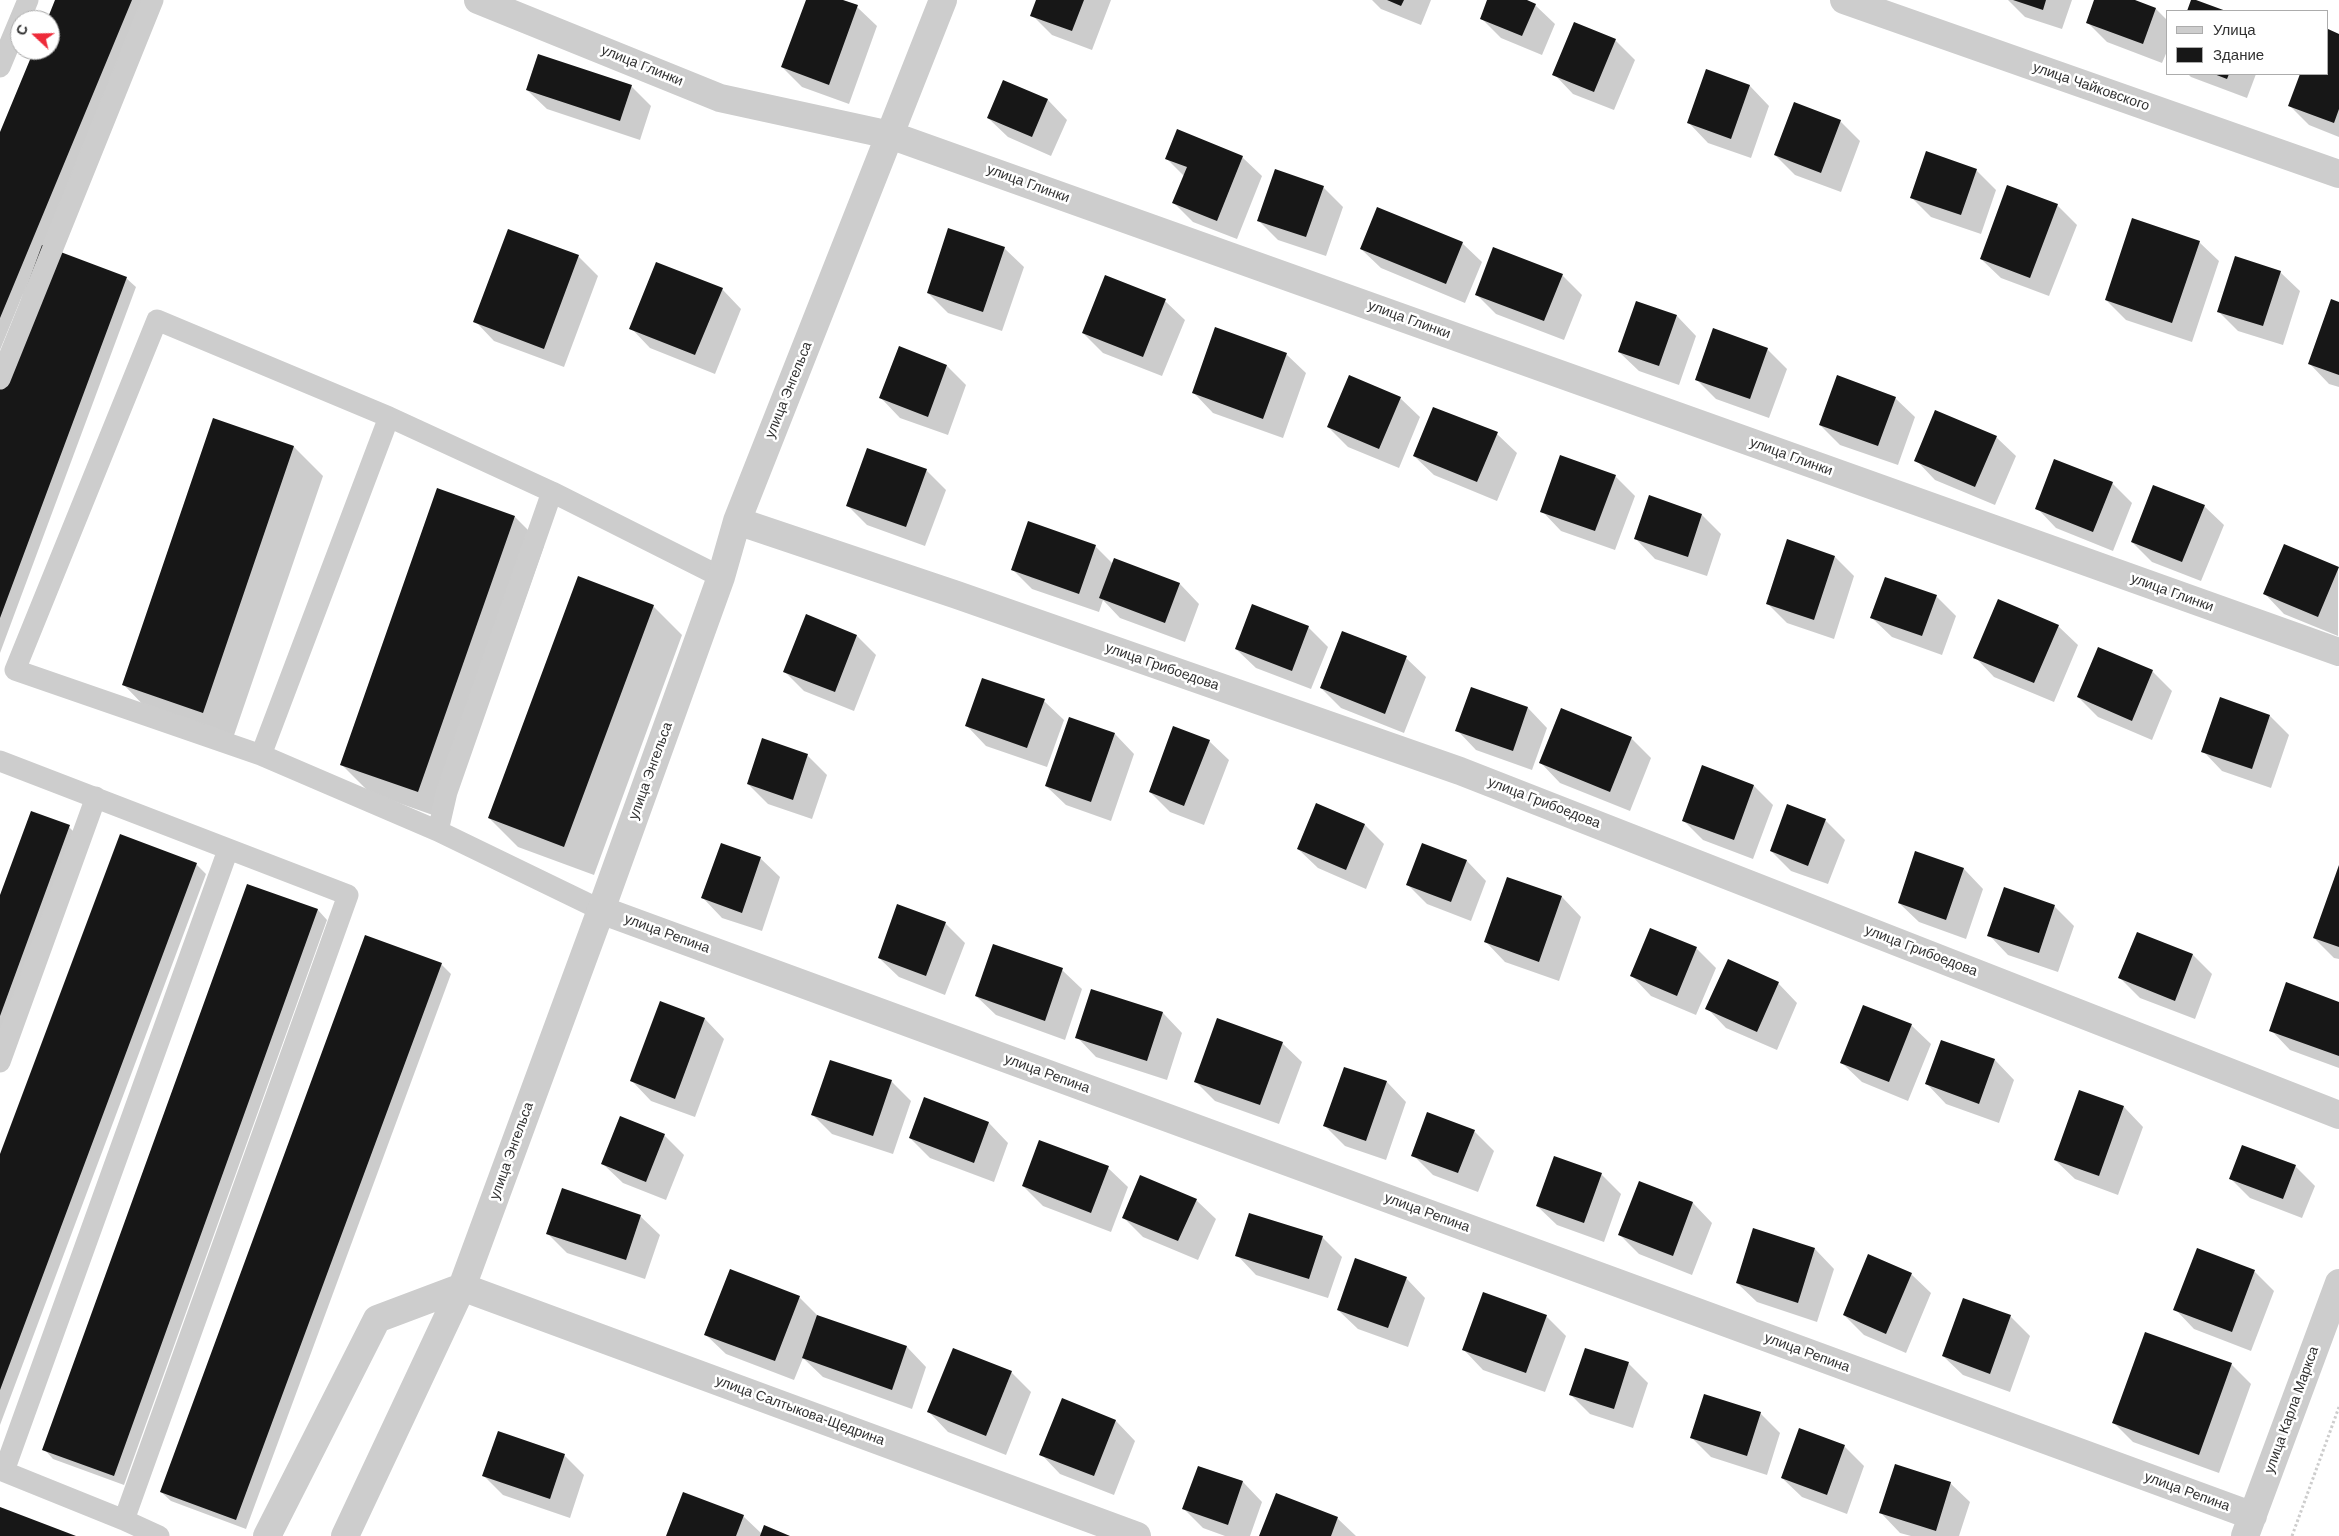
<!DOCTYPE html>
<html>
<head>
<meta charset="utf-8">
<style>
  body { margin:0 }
  #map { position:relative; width:2339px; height:1536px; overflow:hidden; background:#fff; font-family:Arial,sans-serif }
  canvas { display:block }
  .legend { position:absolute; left:2166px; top:10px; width:162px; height:65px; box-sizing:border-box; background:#fff; border:1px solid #acacac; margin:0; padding:6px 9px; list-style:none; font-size:15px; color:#303030 }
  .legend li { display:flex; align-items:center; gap:10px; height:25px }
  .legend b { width:25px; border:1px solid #acacac }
  .north { position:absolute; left:10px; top:10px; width:50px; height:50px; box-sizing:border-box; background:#fff; border:1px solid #acacac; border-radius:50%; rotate:291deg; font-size:14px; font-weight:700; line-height:20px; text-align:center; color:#303030 }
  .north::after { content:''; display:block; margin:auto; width:18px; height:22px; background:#ee2a39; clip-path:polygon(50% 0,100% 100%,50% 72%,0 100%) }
</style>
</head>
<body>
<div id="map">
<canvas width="2339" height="1536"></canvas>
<ul class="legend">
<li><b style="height:6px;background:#cdcdcd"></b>Улица</li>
<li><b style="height:14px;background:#171717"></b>Здание</li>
</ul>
<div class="north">С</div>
</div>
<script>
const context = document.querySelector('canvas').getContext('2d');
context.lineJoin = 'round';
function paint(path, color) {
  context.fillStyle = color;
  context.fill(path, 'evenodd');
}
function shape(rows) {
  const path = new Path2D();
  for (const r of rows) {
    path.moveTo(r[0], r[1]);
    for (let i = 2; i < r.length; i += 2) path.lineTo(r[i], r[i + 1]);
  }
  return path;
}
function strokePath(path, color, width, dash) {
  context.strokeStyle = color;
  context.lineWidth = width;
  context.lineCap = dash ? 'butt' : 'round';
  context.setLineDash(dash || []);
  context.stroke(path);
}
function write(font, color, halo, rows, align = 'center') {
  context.font = font + ' Arial,sans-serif';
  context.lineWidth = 5;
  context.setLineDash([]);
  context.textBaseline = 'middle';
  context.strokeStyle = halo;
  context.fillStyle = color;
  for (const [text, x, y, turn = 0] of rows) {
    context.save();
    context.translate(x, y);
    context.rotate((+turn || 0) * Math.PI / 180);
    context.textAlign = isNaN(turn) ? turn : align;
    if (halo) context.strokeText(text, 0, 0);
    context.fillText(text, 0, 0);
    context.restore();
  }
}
paint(shape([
  [56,0,146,0,43,247,126,278,136,287,0,653,0,363,23,294,0,350,0,135,35,50,50,50,50,20,48,20],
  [807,0,840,0,857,7,877,26,849,104,802,87,782,67],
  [1038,0,1111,0,1092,50,1052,35,1032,15],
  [1372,0,1431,0,1421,25,1381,9],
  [1488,0,1524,0,1535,5,1555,24,1542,55,1501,38,1481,18],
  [2008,0,2072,0,2062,29,2025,17],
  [2096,0,2131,0,2156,9,2168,21,2168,49,2162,63,2107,42,2087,22],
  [2328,31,2339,35,2339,137,2309,125,2290,106,2302,74,2328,74],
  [1615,40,1635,60,1614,110,1573,94,1554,74],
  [1707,71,1750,86,1769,106,1751,158,1708,143,1689,123],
  [2188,74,2256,74,2247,98,2191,77],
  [1004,82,1048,100,1067,120,1051,156,1008,137,988,118],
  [631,86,651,106,640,140,547,109,527,90],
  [1840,121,1860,141,1841,192,1795,175,1775,155],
  [1242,157,1262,176,1237,239,1193,222,1174,203,1184,176,1166,158],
  [1976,170,1996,190,1981,234,1931,217,1912,198],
  [1323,187,1343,207,1326,256,1278,240,1258,220],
  [2057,205,2077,225,2049,296,2001,278,1981,259],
  [2199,242,2219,261,2192,342,2126,320,2106,300],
  [1462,243,1482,262,1465,303,1381,268,1361,249],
  [1004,248,1024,267,1002,331,948,313,928,293],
  [578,256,598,276,564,367,494,341,475,321],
  [2280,272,2300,291,2283,345,2238,331,2218,311],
  [1562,275,1582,295,1564,340,1496,314,1476,294],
  [722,289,741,309,715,374,650,348,631,328],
  [1165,301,1185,320,1162,376,1103,353,1083,333],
  [2339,304,2339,387,2329,384,2310,364],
  [1677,316,1696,336,1679,385,1639,371,1619,352],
  [1767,349,1787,369,1769,418,1716,399,1696,379],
  [1286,354,1306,373,1283,438,1213,413,1194,393],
  [947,366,966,385,948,435,900,418,881,398],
  [1400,398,1420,417,1399,468,1348,447,1328,427],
  [1895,398,1915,417,1898,465,1840,445,1820,425],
  [214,420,294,447,323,476,232,741,152,714,123,684],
  [1497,434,1517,453,1497,501,1434,475,1414,456],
  [1996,437,2016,456,1995,505,1935,480,1916,460],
  [926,470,946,490,925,546,867,525,847,505],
  [1615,476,1635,496,1615,550,1561,531,1542,511],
  [2112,483,2132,503,2113,551,2056,528,2037,508],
  [2204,506,2224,525,2201,581,2152,562,2132,542],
  [1702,515,1721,534,1707,576,1655,559,1636,539],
  [515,517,544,546,447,820,370,793,341,764],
  [1095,546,1113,564,1115,560,1180,584,1199,604,1185,642,1120,618,1103,600,1099,612,1032,589,1013,570],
  [1835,557,1854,576,1834,639,1787,623,1767,603],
  [2338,568,2338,636,2284,614,2265,594],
  [1936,596,1956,616,1942,655,1892,637,1872,618],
  [653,606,682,635,594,875,518,847,489,818],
  [2058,626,2078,645,2054,702,1994,677,1975,657],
  [1308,627,1328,647,1311,689,1256,668,1236,649],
  [857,636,876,655,854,711,804,691,785,672],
  [1406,658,1426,677,1404,733,1341,708,1321,688],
  [2152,671,2172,691,2152,740,2098,717,2078,697],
  [1044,701,1064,720,1047,767,986,746,967,726],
  [1528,708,1547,728,1532,770,1476,750,1457,730],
  [2270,716,2289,735,2271,788,2222,771,2203,751],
  [1115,734,1134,754,1111,821,1066,805,1046,786],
  [1631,738,1651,758,1630,811,1560,783,1541,763],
  [1209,741,1229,760,1204,825,1170,812,1150,792],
  [807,755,827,775,812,819,768,804,748,784],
  [1754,786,1773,805,1753,859,1703,840,1683,820],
  [1316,805,1365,825,1384,844,1366,889,1318,868,1298,849],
  [1825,820,1845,840,1828,884,1791,871,1771,851],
  [69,827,78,836,0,1052,0,899],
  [1423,844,1467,861,1486,881,1471,921,1427,904,1407,884],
  [1916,853,1964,869,1983,889,1966,939,1919,922,1899,903],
  [760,858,780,877,762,931,722,918,703,898],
  [196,864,206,874,0,1425,0,1157],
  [2339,868,2339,959,2334,958,2314,938],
  [1508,878,1562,897,1581,917,1559,981,1505,962,1486,942],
  [248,885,318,910,327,920,124,1485,53,1459,44,1449],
  [2054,906,2074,926,2058,972,2008,955,1989,935],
  [945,923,965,943,945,995,899,977,879,958],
  [1696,948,1716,968,1696,1015,1651,996,1632,976],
  [2193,955,2212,974,2195,1019,2140,998,2120,978],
  [441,964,451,974,246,1529,171,1501,161,1492],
  [1062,970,1082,989,1065,1040,996,1015,976,996],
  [1778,983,1797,1003,1777,1050,1726,1028,1707,1008],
  [1092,990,1163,1013,1182,1033,1167,1080,1096,1057,1077,1037],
  [661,1003,705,1019,724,1039,695,1117,651,1101,632,1081],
  [2339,1003,2339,1068,2290,1050,2271,1030],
  [1911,1025,1931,1044,1908,1101,1862,1082,1842,1063],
  [1282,1043,1302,1062,1279,1124,1215,1101,1196,1082],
  [1995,1060,2014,1080,1999,1123,1946,1104,1927,1084],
  [1344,1068,1387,1082,1406,1102,1386,1160,1345,1146,1325,1126],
  [891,1081,911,1101,893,1154,832,1134,813,1115],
  [925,1099,989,1123,1008,1143,994,1182,930,1158,910,1138],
  [2124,1107,2143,1127,2118,1195,2075,1179,2055,1160],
  [1474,1131,1494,1151,1478,1192,1433,1175,1413,1155],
  [664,1135,684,1155,666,1200,623,1183,603,1164],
  [2295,1166,2315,1186,2302,1218,2250,1198,2231,1179],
  [1108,1168,1128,1187,1111,1232,1043,1206,1023,1186],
  [1601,1174,1621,1194,1604,1242,1557,1225,1537,1206],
  [1640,1183,1693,1203,1712,1223,1692,1275,1639,1254,1620,1235],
  [1196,1200,1216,1219,1198,1260,1143,1237,1123,1217],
  [640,1216,660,1235,645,1279,567,1253,548,1234],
  [1322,1237,1342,1257,1328,1298,1256,1275,1237,1255],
  [1815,1249,1834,1269,1817,1322,1757,1302,1737,1283],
  [2198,1249,2255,1272,2274,1291,2251,1351,2194,1329,2175,1309],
  [1911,1274,1931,1293,1906,1353,1864,1335,1844,1315],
  [1406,1278,1425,1298,1408,1347,1358,1329,1338,1310],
  [799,1297,819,1317,907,1347,926,1367,912,1409,823,1377,803,1358,794,1380,726,1354,706,1335],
  [1546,1316,1566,1336,1545,1392,1483,1370,1464,1350],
  [2010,1316,2030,1336,2010,1392,1963,1375,1943,1356],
  [1628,1363,1648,1383,1633,1428,1590,1414,1571,1395],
  [2231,1364,2251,1384,2219,1473,2133,1442,2114,1423],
  [1011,1372,1031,1392,1006,1455,948,1432,929,1412],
  [1062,1400,1116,1421,1135,1441,1114,1495,1060,1474,1041,1454],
  [1760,1413,1780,1433,1767,1475,1711,1457,1692,1438],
  [1844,1446,1864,1466,1847,1514,1802,1497,1782,1478],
  [564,1455,584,1475,570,1518,503,1495,483,1475],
  [1199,1467,1243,1482,1262,1502,1250,1536,1225,1536,1203,1528,1184,1509],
  [1950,1483,1970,1502,1959,1536,1911,1536,1900,1533,1881,1513],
  [743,1516,762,1534,787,1536,667,1536],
  [1337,1518,1356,1536,1261,1536]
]), '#0003');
paint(shape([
  [55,0,132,0,0,318,0,132,34,50,50,50,50,20,47,20],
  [806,0,843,0,858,5,829,85,781,67],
  [1036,0,1084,0,1072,31,1030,16],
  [1387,0,1404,0,1401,6],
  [1487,0,1527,0,1536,4,1522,36,1480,19],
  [2013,0,2046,0,2043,10],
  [2094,0,2135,0,2156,8,2143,44,2086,23],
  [2191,0,2196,0,2226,11,2187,11],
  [1574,22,1616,39,1594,92,1552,75],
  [2328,29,2339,34,2339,109,2334,123,2288,106,2300,74,2328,74],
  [538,54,632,85,620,121,526,90],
  [1706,69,1750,85,1731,139,1687,123],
  [2214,74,2229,74,2227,79],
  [1003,80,1048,99,1032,137,987,118],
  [1794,102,1841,120,1821,173,1774,155],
  [1177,129,1243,156,1217,221,1172,203,1187,167,1165,159],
  [1926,151,1977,169,1961,215,1910,198],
  [1275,169,1324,186,1306,237,1257,221],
  [2007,185,2058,204,2030,278,1980,259],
  [1377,207,1463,242,1446,284,1360,249],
  [2132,218,2200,241,2172,323,2105,300],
  [948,228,1005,247,983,312,927,293],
  [508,229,579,255,544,349,473,322],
  [42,245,127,277,0,618,0,360],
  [1493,247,1563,274,1544,321,1475,295],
  [2235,256,2281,271,2263,326,2217,312],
  [656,262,723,288,695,355,629,329],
  [1105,275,1166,299,1143,357,1082,333],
  [2331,299,2339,302,2339,375,2308,364],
  [1636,301,1677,315,1659,366,1618,352],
  [1215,327,1287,353,1263,419,1192,393],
  [1713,328,1768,348,1750,399,1695,380],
  [899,346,947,365,928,417,879,398],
  [1349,375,1401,397,1379,449,1327,427],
  [1837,375,1896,397,1878,446,1819,425],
  [1433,407,1498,432,1477,482,1413,456],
  [1935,410,1997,436,1975,487,1914,461],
  [213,418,294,446,203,713,122,685],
  [867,448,927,469,906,527,846,506],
  [1560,455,1616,475,1595,531,1540,512],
  [2054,459,2113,482,2093,532,2035,509],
  [2153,485,2205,505,2182,562,2131,542],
  [437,488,515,516,418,792,340,765],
  [1649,495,1702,514,1688,557,1634,539],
  [1028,521,1096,545,1079,594,1011,570],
  [1787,539,1835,556,1814,620,1766,604],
  [2284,544,2339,567,2318,617,2263,594],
  [1114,558,1180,583,1165,623,1099,598],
  [578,576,654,605,564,847,488,818],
  [1885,577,1937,595,1922,636,1870,618],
  [1998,599,2059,625,2034,683,1973,658],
  [1252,604,1309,626,1292,671,1235,649],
  [806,614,857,635,835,692,783,672],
  [1342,631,1407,656,1385,714,1320,688],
  [2098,647,2153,670,2132,721,2077,697],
  [982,678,1045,699,1027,748,965,726],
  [1471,687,1528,707,1513,751,1455,731],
  [2220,697,2270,715,2252,769,2201,752],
  [1561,708,1632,737,1610,792,1539,763],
  [1069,717,1115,733,1091,802,1045,786],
  [1173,726,1210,740,1184,806,1149,792],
  [762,738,808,754,793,800,747,784],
  [1702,765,1754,785,1734,840,1682,821],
  [1316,803,1365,824,1346,870,1297,849],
  [1787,804,1826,819,1808,866,1770,851],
  [31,811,70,825,0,1016,0,895],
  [120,834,197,863,0,1390,0,1154],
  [721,843,761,857,742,913,701,898],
  [1422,843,1467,860,1451,902,1406,885],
  [1915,851,1964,868,1946,920,1898,903],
  [2339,865,2339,947,2313,938],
  [1507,877,1562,896,1539,962,1484,942],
  [247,884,318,909,114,1476,42,1450],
  [2004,887,2055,905,2039,953,1987,936],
  [897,904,946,922,926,976,878,958],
  [1650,928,1697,947,1677,996,1630,976],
  [2137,932,2193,954,2175,1001,2118,978],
  [365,935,442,963,236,1520,160,1492],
  [993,944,1063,968,1045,1021,975,996],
  [1728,959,1779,982,1757,1032,1705,1009],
  [2286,982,2339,1002,2339,1056,2269,1031],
  [1091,989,1163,1012,1147,1061,1075,1038],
  [660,1001,705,1018,675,1099,630,1081],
  [1863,1005,1912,1024,1889,1082,1840,1063],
  [1217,1018,1283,1042,1260,1105,1194,1082],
  [1941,1040,1995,1059,1979,1104,1925,1084],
  [830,1060,892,1080,873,1136,811,1115],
  [1344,1067,1387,1081,1366,1141,1323,1126],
  [2079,1090,2124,1106,2099,1176,2054,1160],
  [924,1097,989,1122,974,1163,909,1138],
  [1427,1112,1475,1130,1458,1173,1411,1156],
  [620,1116,665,1134,646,1182,601,1164],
  [1039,1140,1109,1166,1091,1213,1022,1186],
  [2242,1145,2296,1165,2283,1199,2229,1179],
  [1554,1156,1602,1173,1584,1223,1536,1206],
  [1140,1175,1197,1199,1178,1241,1122,1218],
  [1639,1181,1693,1202,1673,1256,1618,1235],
  [562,1188,641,1215,626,1260,546,1234],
  [1249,1213,1323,1236,1309,1279,1235,1256],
  [1753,1228,1815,1248,1798,1303,1736,1283],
  [2197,1248,2255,1270,2232,1332,2173,1310],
  [1868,1254,1912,1273,1886,1334,1843,1315],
  [1355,1258,1407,1277,1388,1328,1337,1310],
  [730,1269,800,1296,775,1361,704,1335],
  [1483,1292,1547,1315,1526,1373,1462,1350],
  [1963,1298,2011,1315,1990,1374,1942,1356],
  [817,1315,907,1346,892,1390,802,1358],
  [2145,1332,2232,1363,2199,1455,2112,1423],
  [953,1348,1012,1371,986,1436,927,1412],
  [1585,1348,1629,1362,1614,1409,1569,1395],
  [1704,1394,1761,1412,1747,1456,1690,1438],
  [1062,1398,1116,1420,1094,1476,1039,1455],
  [1799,1428,1845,1445,1827,1495,1781,1478],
  [498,1431,565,1454,550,1499,482,1476],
  [1895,1464,1951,1482,1936,1531,1879,1513],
  [1198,1466,1243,1481,1228,1525,1182,1509],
  [683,1492,744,1515,736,1536,666,1536],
  [1276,1493,1338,1517,1331,1536,1259,1536],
  [0,1507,76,1536,0,1536],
  [764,1525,790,1536,760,1536]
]), '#171717');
strokePath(shape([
  [2292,1536,2339,1407]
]), '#cdcdcd', 3, [2.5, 2.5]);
strokePath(shape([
  [0,67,28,0],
  [0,379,153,0],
  [261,755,389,417],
  [0,761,348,895,124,1520,159,1536],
  [438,831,447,792,552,492],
  [601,910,438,831,261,755,15,670,157,320,389,417,552,492,721,577],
  [0,1062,96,797],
  [0,1470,124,1520],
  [4,1471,228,850]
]), '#cdcdcd', 21);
strokePath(shape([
  [478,0,720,98,890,135,2339,652],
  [1844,0,2339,174],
  [737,521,957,595,1460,771,2339,1115],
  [601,910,2253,1516],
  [267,1536,377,1319,462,1287,1137,1536],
  [345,1536,462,1287,601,910,721,577,737,521,943,0],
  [2245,1536,2339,1283]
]), '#cdcdcd', 28);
write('14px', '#303030', '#fff', [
  ["улица Глинки",642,66,22],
  ["улица Чайковского",2091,87,19],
  ["улица Глинки",1028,184,20],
  ["улица Глинки",1409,320,20],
  ["улица Энгельса",789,390,-68],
  ["улица Глинки",1791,457,20],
  ["улица Глинки",2172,593,20],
  ["улица Грибоедова",1162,667,19],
  ["улица Энгельса",651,771,-70],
  ["улица Грибоедова",1544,803,21],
  ["улица Репина",667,934,20],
  ["улица Грибоедова",1921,951,21],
  ["улица Репина",1047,1074,20],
  ["улица Энгельса",512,1151,-70],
  ["улица Репина",1427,1213,20],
  ["улица Репина",1807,1353,20],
  ["улица Карла Маркса",2292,1410,-70],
  ["улица Салтыкова-Щедрина",800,1411,20],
  ["улица Репина",2187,1492,20]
]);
</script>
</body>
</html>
